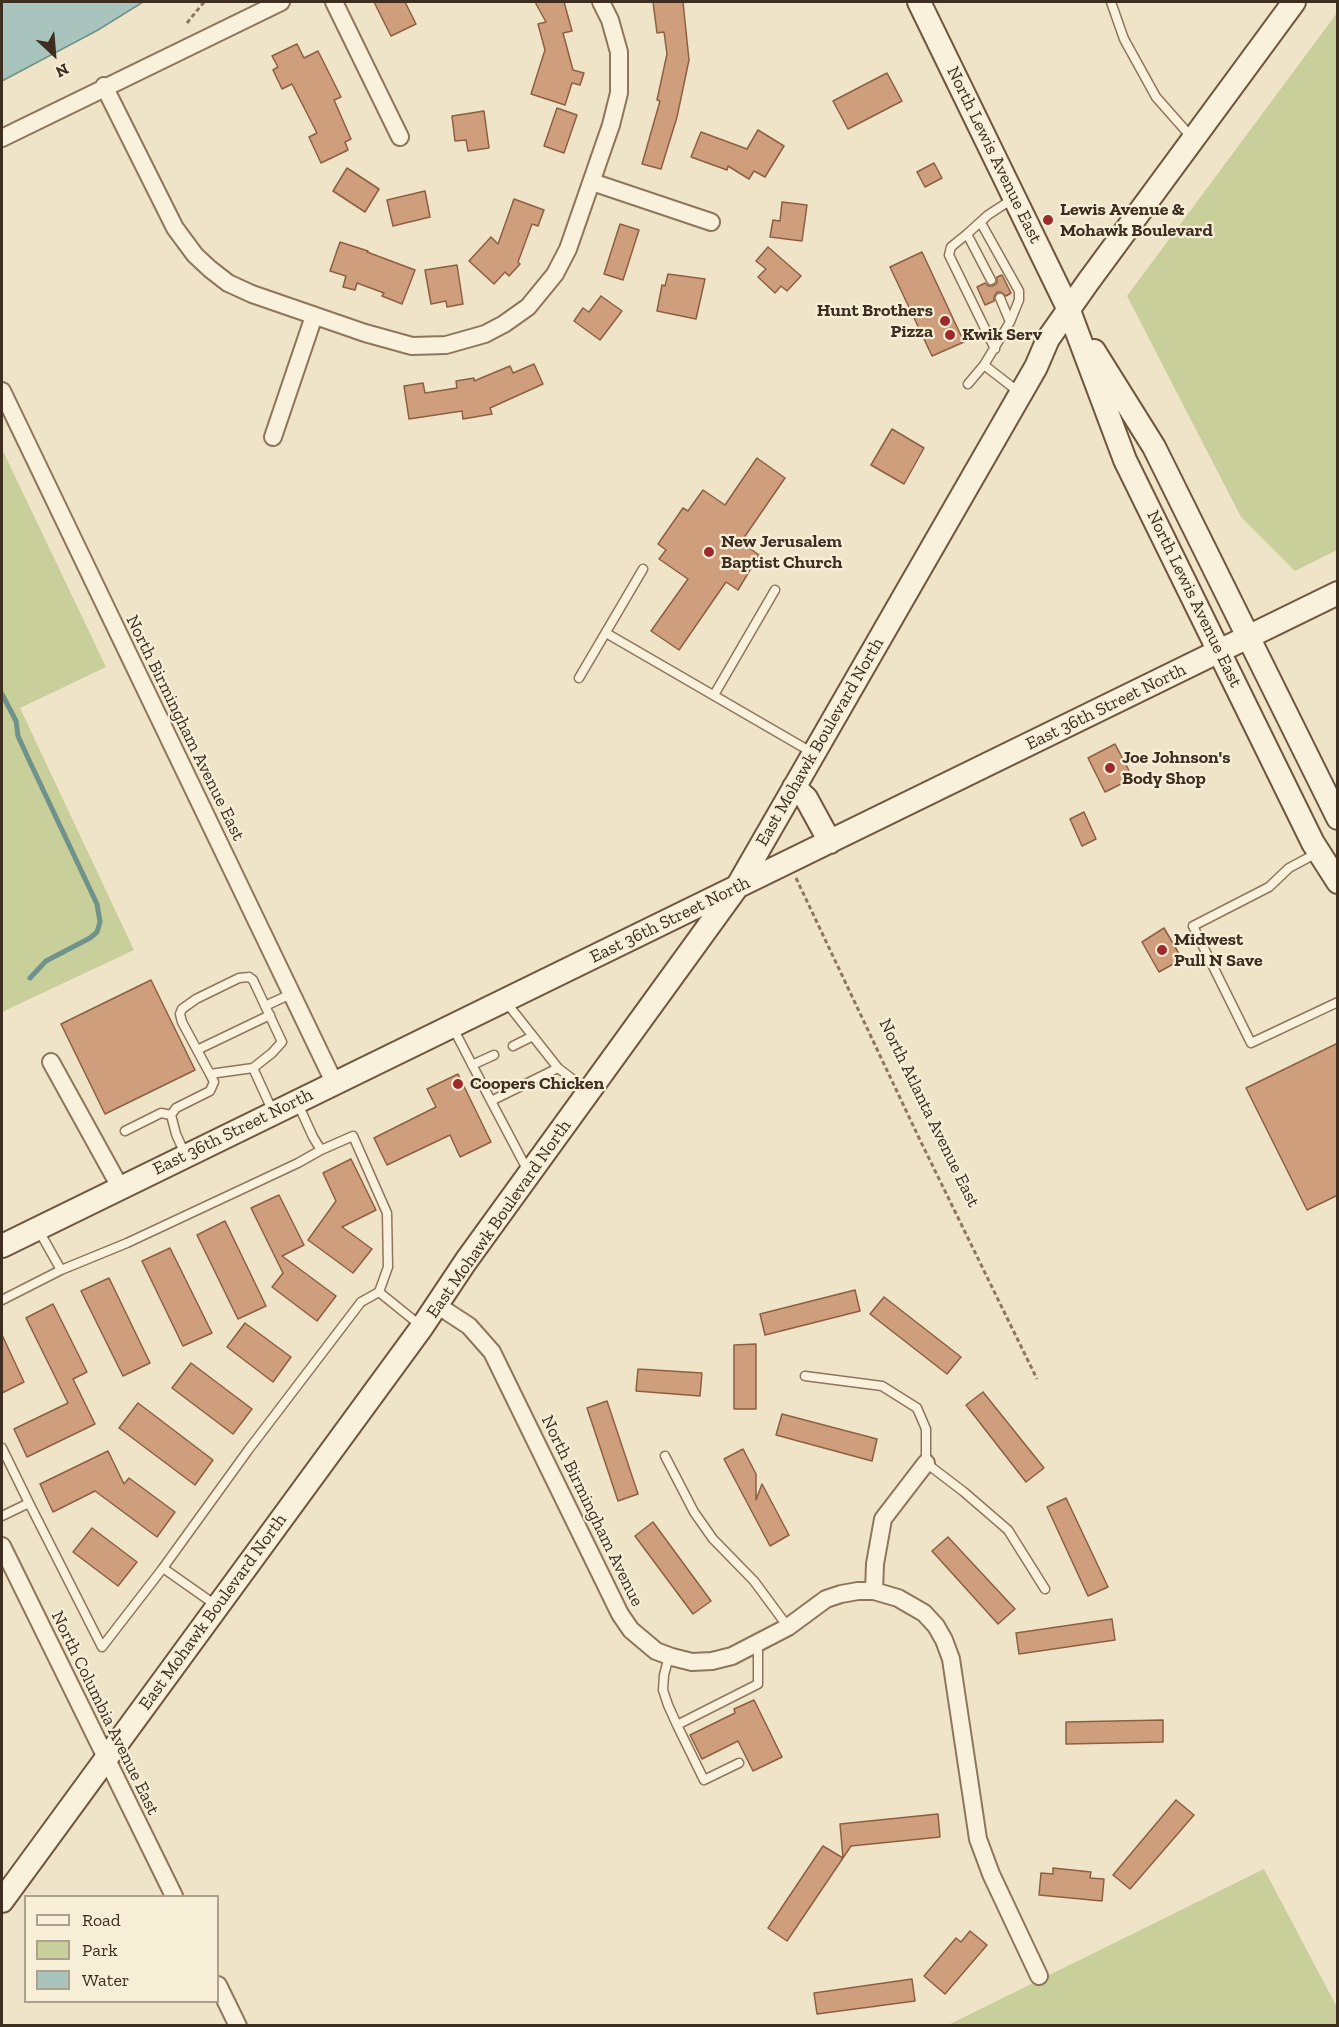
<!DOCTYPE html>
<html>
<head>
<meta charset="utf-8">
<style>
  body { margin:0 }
  #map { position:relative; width:1339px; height:2027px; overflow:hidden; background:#f0e4c8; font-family:"Zilla Slab",serif }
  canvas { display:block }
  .frame { position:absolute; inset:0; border:3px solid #3d2e20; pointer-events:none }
  .legend { position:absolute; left:24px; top:1895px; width:195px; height:108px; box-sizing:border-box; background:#f7eed8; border:2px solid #ada18e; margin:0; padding:8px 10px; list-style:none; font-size:18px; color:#3d2e20 }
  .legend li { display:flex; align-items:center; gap:12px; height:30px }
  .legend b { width:30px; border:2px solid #ada18e }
  .north { position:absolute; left:24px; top:24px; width:60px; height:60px; -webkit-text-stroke:4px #f7eed8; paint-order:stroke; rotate:154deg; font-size:16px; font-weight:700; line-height:24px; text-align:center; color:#3d2e20 }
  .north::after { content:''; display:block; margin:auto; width:21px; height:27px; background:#3d2e20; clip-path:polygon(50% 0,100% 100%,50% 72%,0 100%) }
</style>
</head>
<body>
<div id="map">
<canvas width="1339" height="2027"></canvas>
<div class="frame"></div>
<ul class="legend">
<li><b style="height:8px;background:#faf1dc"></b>Road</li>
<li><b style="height:16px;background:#c9cf9b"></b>Park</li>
<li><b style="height:16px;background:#a9c4bc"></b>Water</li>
</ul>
<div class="north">N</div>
</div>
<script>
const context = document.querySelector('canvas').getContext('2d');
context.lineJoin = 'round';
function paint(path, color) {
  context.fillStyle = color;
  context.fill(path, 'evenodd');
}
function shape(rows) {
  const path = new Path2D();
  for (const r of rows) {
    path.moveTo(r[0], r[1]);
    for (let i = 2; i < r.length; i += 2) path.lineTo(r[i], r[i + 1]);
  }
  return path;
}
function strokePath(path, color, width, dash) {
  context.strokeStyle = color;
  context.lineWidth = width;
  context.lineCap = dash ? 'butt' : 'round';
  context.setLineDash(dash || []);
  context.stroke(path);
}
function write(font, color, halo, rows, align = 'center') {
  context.font = font + ' "Zilla Slab",serif';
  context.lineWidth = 4.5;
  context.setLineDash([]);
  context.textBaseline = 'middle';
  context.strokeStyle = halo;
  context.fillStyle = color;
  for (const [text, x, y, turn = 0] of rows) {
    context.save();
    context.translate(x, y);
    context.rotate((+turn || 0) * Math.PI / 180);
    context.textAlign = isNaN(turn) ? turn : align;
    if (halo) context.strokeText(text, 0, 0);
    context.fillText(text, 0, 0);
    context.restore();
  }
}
paint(shape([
  [1337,13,1337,550,1295,571,1241,517,1127,296],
  [2,449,106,667,20,708,134,950,2,1012],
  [1264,1869,1338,2009,1337,2026,946,2026]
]), '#c9cf9b');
const water = shape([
  [2,2,143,2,98,30,2,81,2,2]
]);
paint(water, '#a9c4bc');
strokePath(water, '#6f938a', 1.5);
strokePath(shape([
  [2,694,16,721,18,736,29,760,97,904,100,922,97,932,90,938,46,961,30,978]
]), '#6f938a', 5);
const building = shape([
  [374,2,405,2,416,24,391,36,374,2],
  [535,2,564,2,572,31,563,33,573,70,584,73,580,85,572,83,565,105,531,94,545,50,538,24,546,22,535,2],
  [653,2,683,2,689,60,677,117,661,169,642,164,660,101,657,100,667,54,664,32,657,33,653,2],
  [297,44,304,58,318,51,341,97,334,100,351,139,345,142,348,150,321,163,309,137,317,133,292,84,282,89,273,70,278,67,272,56,297,44],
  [887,73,902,101,848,129,833,101,887,73],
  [557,108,577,115,564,153,544,146,557,108],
  [484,111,489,148,468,151,466,140,455,141,452,116,484,111],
  [758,130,784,146,765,177,754,171,749,179,728,166,727,170,691,157,701,132,747,149,758,130],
  [934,163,942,178,925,187,917,172,934,163],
  [347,168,379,189,365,212,333,191,347,168],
  [425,191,430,217,393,226,387,200,425,191],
  [514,199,544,210,538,226,532,224,518,262,520,264,509,276,505,272,494,284,469,261,491,237,498,244,514,199],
  [782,202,807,205,802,241,770,237,773,220,780,221,782,202],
  [620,224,639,230,623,280,604,274,620,224],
  [340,242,368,251,367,252,415,270,402,304,382,296,384,293,357,283,355,290,343,287,346,276,330,271,340,242],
  [768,247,801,276,787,291,781,286,775,293,758,277,766,269,756,261,768,247],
  [922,252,964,342,932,356,890,267,922,252],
  [457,265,463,304,447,307,446,301,431,304,425,270,457,265],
  [668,274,705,279,696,319,657,311,662,285,665,286,668,274],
  [1002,275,1011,293,1006,296,1001,292,997,292,994,297,994,301,985,305,977,287,985,283,988,286,993,286,997,283,997,277,1002,275],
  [601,296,622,311,600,340,574,321,583,308,589,312,601,296],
  [534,364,543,384,490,408,492,414,463,419,462,411,409,419,404,386,423,383,425,393,457,388,456,381,474,378,474,381,510,366,513,373,534,364],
  [892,429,924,448,904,484,871,465,892,429],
  [757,458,785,478,741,542,759,555,738,590,726,582,679,650,651,631,688,579,659,559,666,550,658,544,683,508,688,511,703,490,725,505,757,458],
  [1115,744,1133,778,1105,792,1088,758,1115,744],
  [1084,812,1096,839,1082,846,1070,819,1084,812],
  [1164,928,1182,959,1159,972,1142,942,1164,928],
  [151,980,195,1070,105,1114,61,1024,151,980],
  [1338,1043,1338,1195,1307,1210,1246,1088,1338,1043],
  [458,1074,491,1142,460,1157,450,1135,387,1165,374,1138,436,1107,427,1089,458,1074],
  [351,1159,376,1210,342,1227,372,1249,353,1273,308,1240,336,1201,323,1173,351,1159],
  [279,1195,304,1245,282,1256,336,1296,317,1321,272,1287,283,1273,251,1208,279,1195],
  [225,1221,266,1306,238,1319,197,1235,225,1221],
  [170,1248,212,1333,183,1346,142,1261,170,1248],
  [109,1278,150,1363,123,1376,81,1291,109,1278],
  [855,1290,860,1311,765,1335,760,1314,855,1290],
  [884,1297,961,1357,947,1374,870,1314,884,1297],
  [53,1304,87,1372,73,1379,95,1424,27,1457,14,1429,68,1403,26,1318,53,1304],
  [245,1323,291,1357,273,1382,227,1347,245,1323],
  [2,1335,24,1382,2,1393,2,1335],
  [756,1344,756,1409,734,1409,734,1345,756,1344],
  [191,1363,252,1409,233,1434,172,1388,191,1363],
  [638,1369,702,1373,700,1396,636,1391,638,1369],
  [983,1392,1044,1468,1026,1482,966,1405,983,1392],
  [607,1401,638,1494,618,1501,587,1408,607,1401],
  [138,1403,213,1460,195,1485,119,1428,138,1403],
  [782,1414,877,1439,872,1461,776,1435,782,1414],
  [743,1449,756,1474,756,1500,762,1484,789,1535,770,1546,724,1459,743,1449],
  [108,1451,124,1484,129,1478,175,1512,157,1537,95,1491,53,1512,40,1484,108,1451],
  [1066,1498,1108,1587,1088,1596,1047,1507,1066,1498],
  [653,1522,711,1601,693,1614,635,1536,653,1522],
  [92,1528,137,1562,118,1586,73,1552,92,1528],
  [948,1537,1015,1609,998,1624,932,1551,948,1537],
  [1112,1619,1115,1640,1019,1654,1016,1633,1112,1619],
  [754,1700,782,1757,753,1771,738,1741,702,1759,690,1735,735,1713,734,1709,754,1700],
  [1163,1720,1163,1742,1066,1744,1066,1722,1163,1720],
  [1176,1800,1194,1815,1130,1889,1113,1875,1176,1800],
  [938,1814,940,1837,851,1846,843,1858,840,1824,938,1814],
  [823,1846,843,1858,787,1941,768,1928,823,1846],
  [1053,1868,1091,1872,1090,1878,1104,1879,1102,1901,1039,1895,1041,1873,1053,1874,1053,1868],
  [970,1931,987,1945,945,1994,924,1976,956,1938,961,1942,970,1931],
  [912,1979,915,2001,817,2014,814,1993,912,1979]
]);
paint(building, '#cf9f7d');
strokePath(building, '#8d5f41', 1.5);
const lane = shape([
  [1111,2,1124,39,1156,97,1193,139],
  [981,223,1019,291,1019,300,1010,322],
  [967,234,951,247,949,255,995,349],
  [991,280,967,234,988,215,1014,198],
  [984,365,1010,322,1000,298],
  [968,384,984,365,1020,393],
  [606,633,813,753],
  [579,678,643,569],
  [714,695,775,590],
  [1317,853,1289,868,1269,887,1193,926,1251,1043,1338,1002],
  [249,977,253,980,282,1042,272,1053,253,1068,210,1074,182,1022,180,1014,182,1009,196,999,239,978,249,977],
  [506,1002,558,1068],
  [265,1006,291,994],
  [452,1026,491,1101,558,1068,588,1091],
  [513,1046,533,1036],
  [197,1050,270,1015],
  [472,1065,494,1055],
  [253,1068,273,1112],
  [491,1101,529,1173],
  [171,1115,176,1108,210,1091,214,1082,210,1074],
  [171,1115,176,1134,185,1154],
  [125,1131,161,1113,171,1115],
  [321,1150,353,1136,387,1213,388,1267,379,1292],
  [61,1270,127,1243,298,1163,321,1150,313,1137,298,1104],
  [2,1300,61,1270,38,1229],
  [805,1376,882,1386,917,1408,926,1429,926,1463,964,1492,1008,1530,1045,1589],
  [2,1448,29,1503],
  [665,1456,694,1512,713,1539,754,1581,788,1627],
  [2,1516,29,1503,102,1647,163,1568],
  [217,1606,163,1568,249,1449,361,1302,379,1292,421,1326],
  [669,1656,664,1675,663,1690,668,1705,677,1725,758,1684,758,1643],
  [677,1725,704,1780,739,1763]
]);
const street = shape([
  [334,2,400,137],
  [104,86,175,228,195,255,210,269,228,283,252,294,365,333,412,346,446,345,485,334,504,324,528,307,555,274,568,249,611,125,619,93,619,52,610,20,601,2],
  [2,138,281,2],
  [592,182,711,222],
  [2,391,334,1082],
  [273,437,314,316],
  [51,1062,120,1187],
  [437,1305,469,1326,492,1352,620,1614,631,1630,656,1651,672,1657,692,1662,712,1661,732,1656,788,1627,826,1599,841,1594,858,1591,874,1591,898,1598,924,1613,936,1626,944,1640,951,1659,978,1839,991,1874,1039,1976],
  [2,1546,174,1896],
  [874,1591,875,1564,883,1519,926,1463],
  [218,1985,238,2026]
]);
const secondary = shape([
  [919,2,1068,308,1125,460,1313,843,1338,882],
  [1094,351,1154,447,1338,818],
  [794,787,806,798,830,842],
  [2,1246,1338,593],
  [2,1901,422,1327,466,1261,737,887,1036,367,1048,339,1088,282,1294,2]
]);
strokePath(lane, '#8d765c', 11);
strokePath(street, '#8d765c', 20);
strokePath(secondary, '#6f573f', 26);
strokePath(shape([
  [187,23,204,2],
  [796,878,919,1138,1037,1379]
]), '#8d765c', 3, [4.5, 3]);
strokePath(lane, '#faf1dc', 8);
strokePath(street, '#faf1dc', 16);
strokePath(secondary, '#faf1dc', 22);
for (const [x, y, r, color] of [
  [1048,220,6,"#9e2a2b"],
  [945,321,6,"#9e2a2b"],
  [950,335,6,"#9e2a2b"],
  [709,552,6,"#9e2a2b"],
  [1110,768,6,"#9e2a2b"],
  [1162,950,6,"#9e2a2b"],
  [458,1084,6,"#9e2a2b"]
]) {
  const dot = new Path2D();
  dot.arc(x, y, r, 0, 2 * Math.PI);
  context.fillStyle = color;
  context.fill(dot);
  strokePath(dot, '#f7eed8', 2);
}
write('18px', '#3d2e20', '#f7eed8', [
  ["North Lewis Avenue East",994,155,64],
  ["North Lewis Avenue East",1194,599,64],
  ["East 36th Street North",1106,707,-26],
  ["North Birmingham Avenue East",185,728,64],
  ["East Mohawk Boulevard North",820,742,-60],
  ["East 36th Street North",670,920,-26],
  ["North Atlanta Avenue East",929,1113,64],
  ["East 36th Street North",233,1132,-26],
  ["East Mohawk Boulevard North",499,1219,-55],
  ["North Birmingham Avenue",592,1511,64],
  ["East Mohawk Boulevard North",213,1612,-54],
  ["North Columbia Avenue East",105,1713,64]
]);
write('bold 18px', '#3d2e20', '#f7eed8', [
  ["Lewis Avenue &",1060,210],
  ["Mohawk Boulevard",1060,231],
  ["Hunt Brothers",933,311,"right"],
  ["Pizza",933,332,"right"],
  ["Kwik Serv",962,335],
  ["New Jerusalem",721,542],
  ["Baptist Church",721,563],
  ["Joe Johnson's",1122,758],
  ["Body Shop",1122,779],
  ["Midwest",1174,940],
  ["Pull N Save",1174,961],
  ["Coopers Chicken",470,1084]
], 'left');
</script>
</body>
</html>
